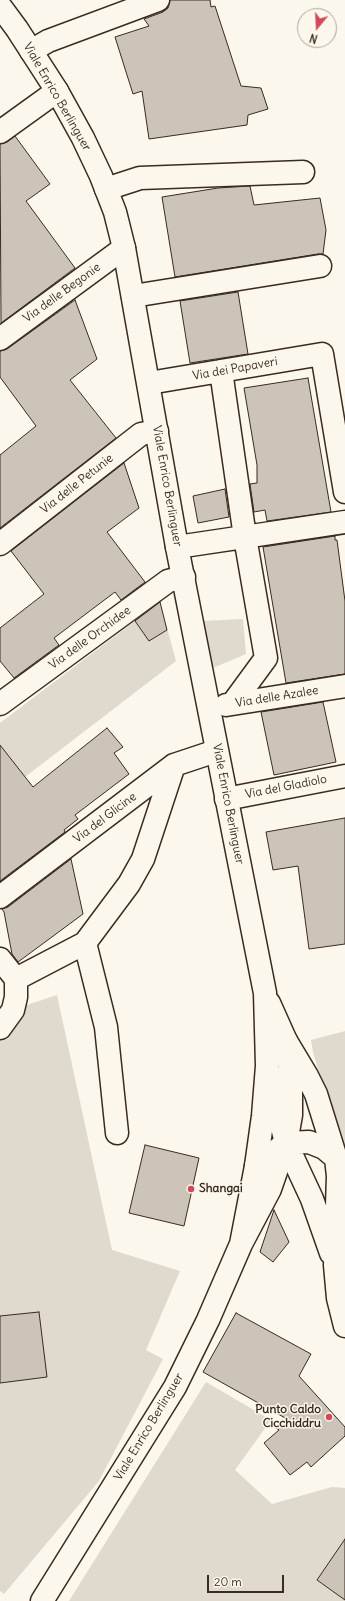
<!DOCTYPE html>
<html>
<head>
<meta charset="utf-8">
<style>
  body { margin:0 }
  #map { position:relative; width:345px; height:1601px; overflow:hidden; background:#fbf7ec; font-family:Delius,sans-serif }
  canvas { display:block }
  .north { position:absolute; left:297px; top:8px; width:40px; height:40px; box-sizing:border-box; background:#fbf7ec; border:1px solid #aea59a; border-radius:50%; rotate:198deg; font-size:11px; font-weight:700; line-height:16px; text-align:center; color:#3b2a1e }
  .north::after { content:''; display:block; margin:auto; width:14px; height:18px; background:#d1495b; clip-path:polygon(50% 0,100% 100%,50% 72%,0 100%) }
  .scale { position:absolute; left:207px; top:1575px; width:77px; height:18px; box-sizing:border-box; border:2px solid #3b2a1e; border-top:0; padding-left:5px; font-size:12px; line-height:14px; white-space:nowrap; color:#3b2a1e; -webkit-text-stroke:3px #fbf7ec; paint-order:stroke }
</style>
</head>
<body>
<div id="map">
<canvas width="345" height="1601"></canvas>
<div class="north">N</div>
<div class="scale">20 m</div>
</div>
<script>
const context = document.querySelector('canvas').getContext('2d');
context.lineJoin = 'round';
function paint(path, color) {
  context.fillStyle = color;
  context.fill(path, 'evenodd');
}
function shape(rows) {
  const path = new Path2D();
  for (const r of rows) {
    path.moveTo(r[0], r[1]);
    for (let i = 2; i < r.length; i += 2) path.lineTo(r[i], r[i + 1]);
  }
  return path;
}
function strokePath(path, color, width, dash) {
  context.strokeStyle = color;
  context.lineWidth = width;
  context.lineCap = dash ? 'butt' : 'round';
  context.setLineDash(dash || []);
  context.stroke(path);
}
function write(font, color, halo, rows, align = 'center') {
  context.font = font + ' Delius,sans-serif';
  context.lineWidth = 3;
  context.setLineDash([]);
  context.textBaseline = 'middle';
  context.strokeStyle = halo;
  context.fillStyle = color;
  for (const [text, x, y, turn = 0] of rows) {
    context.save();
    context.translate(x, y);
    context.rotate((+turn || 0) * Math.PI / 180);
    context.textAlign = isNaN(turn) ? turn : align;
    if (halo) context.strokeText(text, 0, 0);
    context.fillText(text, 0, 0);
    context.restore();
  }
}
paint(shape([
  [160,602,176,661,25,777,0,745,0,723],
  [243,619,246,654,213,668,206,652,204,621],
  [57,995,112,1250,180,1271,146,1350,163,1359,99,1481,4,1594,0,1591,0,1014],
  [345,1031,345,1147,327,1099,313,1052,311,1040],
  [206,1382,271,1420,235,1470,272,1504,332,1487,345,1488,345,1601,69,1601]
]), '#dfd9ce');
const building = shape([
  [170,0,210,0,211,7,215,6,241,86,261,88,268,109,248,115,247,125,149,139,142,91,133,94,115,37,149,26,144,19,163,12,168,8,170,0],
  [15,136,50,184,26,201,75,268,1,323,0,144,7,142,15,136],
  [250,186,254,205,320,198,326,230,323,254,318,254,175,277,162,197,218,188,250,186],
  [238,292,248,354,190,363,180,301,238,292],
  [75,300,97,359,70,380,116,438,0,528,0,455,36,426,0,377,0,351,7,349,75,300],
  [308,378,331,512,267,521,265,510,254,512,250,484,257,483,257,465,244,388,308,378],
  [124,463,139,508,107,532,145,582,121,600,115,592,54,638,59,645,14,678,0,661,0,628,44,594,11,551,124,463],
  [225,489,229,517,198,523,193,496,225,489],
  [335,536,335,540,337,540,345,601,345,674,286,683,263,547,335,536],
  [160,602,167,630,149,641,135,621,160,602],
  [323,702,336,762,274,775,261,712,323,702],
  [107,728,123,747,114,753,129,774,75,815,78,819,64,830,65,832,0,881,0,745,33,787,107,728],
  [345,818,345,944,309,949,298,866,273,870,266,832,345,818],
  [71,859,83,914,18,962,12,954,4,912,2,909,8,907,71,859],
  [145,1145,199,1158,184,1226,129,1213,145,1145],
  [274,1210,289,1242,273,1262,260,1252,274,1210],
  [39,1312,47,1377,0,1383,0,1316,39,1312],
  [236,1313,311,1354,299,1376,345,1427,345,1436,311,1467,307,1462,290,1475,264,1443,279,1430,276,1428,287,1419,203,1372,236,1313],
  [345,1539,345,1600,317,1580,345,1539]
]);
paint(building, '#ccc4b9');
strokePath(building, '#3b2a1e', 1);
const minor = shape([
  [31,51,48,41,158,0],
  [0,132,57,91],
  [106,189,140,178,303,172],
  [133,296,320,266],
  [0,339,124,248],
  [221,371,245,537,266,658,233,703],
  [149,383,322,354,345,492],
  [0,544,141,434,157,431],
  [177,547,345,522],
  [0,704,168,581,184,577],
  [226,705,345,686],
  [226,799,345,776],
  [0,897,174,765,216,751],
  [85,943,106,1027,117,1133],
  [0,959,16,979],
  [0,1028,13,1010,16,997,16,979,85,943,129,884,143,859,174,765],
  [286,1041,307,1076,316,1094,336,1158,338,1176,335,1265,338,1298,345,1326],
  [268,1070,286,1143,312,1199,331,1253],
  [256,1166,286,1143,309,1142,324,1148,336,1158]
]);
const major = shape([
  [0,6,17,29,57,91,83,138,101,176,115,212,124,248,177,547,265,993,267,1066,263,1116,256,1166,241,1244],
  [42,1601,175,1387,208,1320,241,1244,270,1189,286,1143,291,1115,291,1079,286,1041,269,1003]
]);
strokePath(minor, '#3b2a1e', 25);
strokePath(major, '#3b2a1e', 25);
strokePath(minor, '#fbf7ec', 22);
strokePath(major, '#fbf7ec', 22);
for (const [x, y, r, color] of [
  [191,1189,4,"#d1495b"],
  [329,1417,4,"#d1495b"]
]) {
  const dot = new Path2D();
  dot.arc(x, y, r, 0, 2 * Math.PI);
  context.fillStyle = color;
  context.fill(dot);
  strokePath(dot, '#fbf7ec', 1.5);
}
write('12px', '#3b2a1e', '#fbf7ec', [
  ["Viale Enrico Berlinguer",57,97,60],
  ["Via delle Begonie",62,293,-36],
  ["Via dei Papaveri",235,369,-10],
  ["Via delle Petunie",77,484,-38],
  ["Viale Enrico Berlinguer",167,486,80],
  ["Via delle Orchidee",90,638,-36],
  ["Via delle Azalee",277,697,-9],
  ["Via del Gladiolo",286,787,-11],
  ["Viale Enrico Berlinguer",228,804,79],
  ["Via del Glicine",105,818,-37],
  ["Viale Enrico Berlinguer",149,1427,-59]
]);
write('bold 12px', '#3b2a1e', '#fbf7ec', [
  ["Shangai",199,1189],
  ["Punto Caldo",321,1410,"right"],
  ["Cicchiddru",321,1424,"right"]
], 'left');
</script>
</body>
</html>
